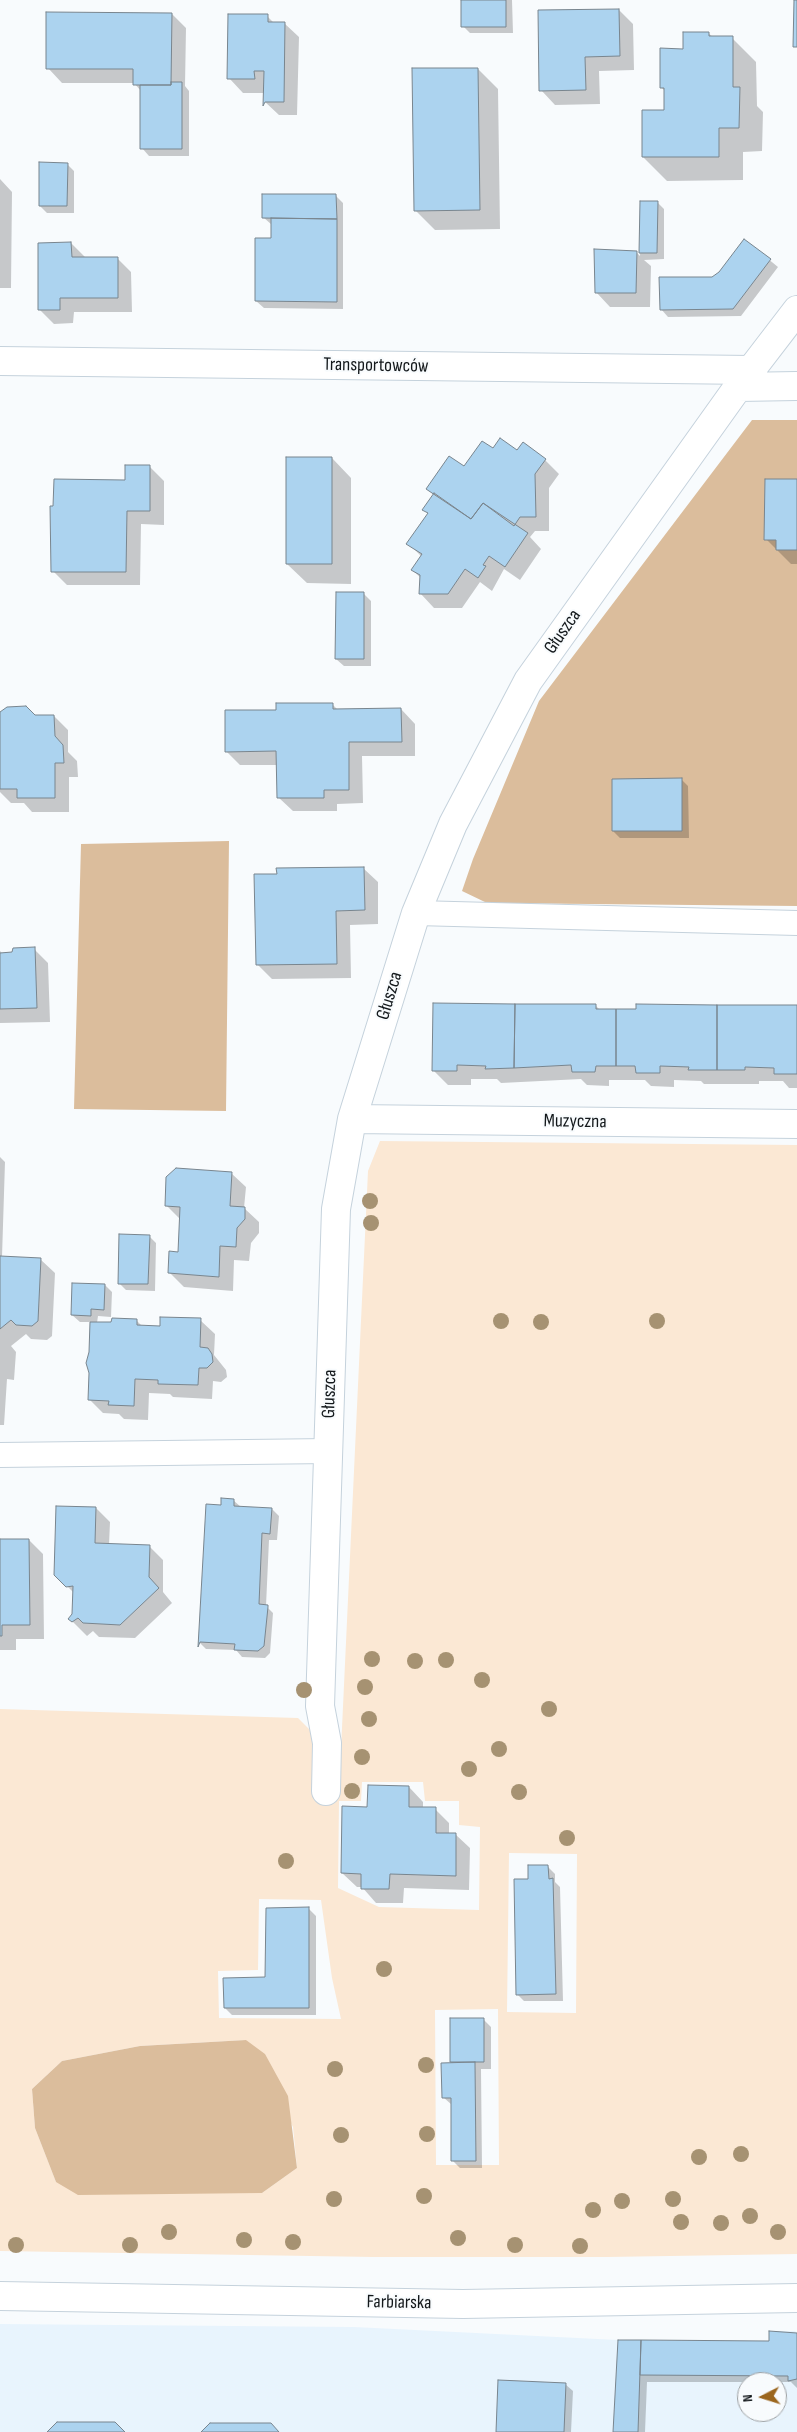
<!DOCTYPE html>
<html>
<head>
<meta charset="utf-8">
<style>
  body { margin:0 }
  #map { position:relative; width:797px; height:2432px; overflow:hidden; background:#f8fbfd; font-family:"Sofia Sans Condensed",sans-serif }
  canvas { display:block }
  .north { position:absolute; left:737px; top:2372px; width:50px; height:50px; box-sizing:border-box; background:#f8fbfd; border:1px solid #9ca0a3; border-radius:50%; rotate:265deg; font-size:14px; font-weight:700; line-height:20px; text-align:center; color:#13181b }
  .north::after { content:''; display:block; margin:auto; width:18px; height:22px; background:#9b661e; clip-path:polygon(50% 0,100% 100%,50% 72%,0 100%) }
</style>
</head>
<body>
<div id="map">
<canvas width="797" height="2432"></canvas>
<div class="north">N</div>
</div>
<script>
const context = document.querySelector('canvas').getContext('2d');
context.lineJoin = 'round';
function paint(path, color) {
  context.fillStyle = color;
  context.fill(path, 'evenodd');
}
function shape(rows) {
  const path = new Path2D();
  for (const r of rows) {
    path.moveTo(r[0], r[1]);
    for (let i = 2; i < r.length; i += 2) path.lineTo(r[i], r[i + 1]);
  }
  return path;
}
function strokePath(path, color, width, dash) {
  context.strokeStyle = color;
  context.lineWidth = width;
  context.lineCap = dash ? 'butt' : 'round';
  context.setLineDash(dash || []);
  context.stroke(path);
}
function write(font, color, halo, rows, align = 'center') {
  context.font = font + ' "Sofia Sans Condensed",sans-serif';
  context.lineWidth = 4;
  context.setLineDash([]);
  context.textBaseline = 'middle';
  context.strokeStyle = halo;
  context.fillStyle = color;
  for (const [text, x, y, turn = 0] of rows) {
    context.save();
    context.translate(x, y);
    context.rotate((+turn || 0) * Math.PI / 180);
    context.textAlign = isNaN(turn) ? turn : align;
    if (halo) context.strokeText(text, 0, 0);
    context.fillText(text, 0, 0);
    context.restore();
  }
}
paint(shape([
  [0,2324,354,2327,618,2340,711,2341,769,2341,769,2331,795,2331,797,2333,797,2432,0,2432],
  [747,2382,777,2382,777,2412,747,2412]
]), '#e8f4fd');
paint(shape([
  [380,1141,797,1145,797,2254,607,2257,373,2257,0,2251,0,1709,298,1718,315,1735,312,1791,339,1792,368,1171],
  [362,1782,423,1782,425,1801,459,1801,459,1825,480,1827,479,1910,379,1907,338,1888,339,1801,361,1801],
  [509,1853,577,1854,576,2013,507,2012],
  [259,1899,321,1900,332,1978,341,2019,219,2018,218,1971,258,1970],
  [498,2009,499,2165,436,2165,435,2010],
  [246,2040,293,2127,297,2168,262,2193,56,2182,35,2128,32,2089,62,2061,140,2046]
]), '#fbe8d4');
paint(shape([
  [752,420,797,420,797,906,487,903,462,891,473,859,539,701],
  [229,841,226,1111,74,1109,81,844],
  [246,2040,265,2054,288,2096,297,2168,262,2193,78,2195,56,2182,35,2128,32,2089,62,2061,140,2046]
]), '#dbbd9c');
paint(shape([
  [462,0,512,0,513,33,470,33,463,26],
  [619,10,633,24,634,70,599,71,600,104,555,105,541,90],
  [172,14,186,28,185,86,189,91,189,156,149,156,142,148,141,91,134,83,62,83,48,68],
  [267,16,274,23,284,23,299,37,297,115,279,115,264,101,265,93,243,93,229,78],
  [708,33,713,37,732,38,756,62,757,106,763,112,762,151,743,152,743,180,667,181,643,157,665,111,666,92,661,87,684,50],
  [478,69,498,89,500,229,435,230,416,211],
  [67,164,74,171,74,213,47,213,40,206],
  [0,179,12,192,11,288,0,288],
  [336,196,343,203,343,309,264,308,256,301,272,239,272,225,263,217],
  [641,202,657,202,664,209,664,259,644,260,651,266,650,307,610,307,596,292,636,252,640,256],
  [745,240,778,267,741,316,668,317,661,309,720,273],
  [71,243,86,258,117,258,131,272,132,312,74,312,73,323,54,324,39,309],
  [493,450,518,452,545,460,559,474,549,488,549,531,535,531,530,537,541,549,520,580,504,569,492,591,480,582,462,608,434,608,420,593,421,578,412,570,422,557,408,543,429,514,424,510,434,495,428,489],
  [332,458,351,478,351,584,307,583,287,564],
  [149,466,164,481,164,525,141,524,140,585,67,585,53,571,126,481],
  [797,481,797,564,791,564,766,539],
  [364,594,371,601,371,666,344,666,336,659],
  [332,704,338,710,401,709,415,724,415,756,362,756,363,803,337,804,337,811,293,811,278,797,278,765,240,765,226,751,278,711],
  [0,714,54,716,68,730,68,752,77,761,78,777,69,777,69,812,32,812,24,803,11,803,0,792],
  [681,779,688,786,689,838,620,838,613,831],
  [363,868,378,882,378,924,350,925,351,978,272,979,257,964],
  [34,949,48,963,50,1022,0,1023,0,951,3,954],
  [595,1005,600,1010,797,1006,797,1088,789,1088,783,1081,759,1081,759,1084,704,1084,701,1081,674,1080,674,1087,651,1086,645,1080,609,1080,609,1086,587,1085,581,1079,501,1083,497,1079,471,1079,471,1085,448,1085,434,1071],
  [0,1157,5,1162,2,1257,40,1259,55,1273,52,1336,47,1340,31,1339,26,1334,11,1346,16,1352,14,1380,7,1379,4,1425,0,1425],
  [231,1173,246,1187,244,1208,259,1222,259,1233,251,1243,249,1261,234,1260,233,1291,184,1287,170,1273,179,1253,180,1219,166,1205],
  [149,1236,156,1243,155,1291,126,1290,119,1283],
  [105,1285,112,1292,111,1317,98,1316,97,1323,136,1320,143,1327,161,1327,200,1320,215,1334,214,1355,226,1370,227,1377,221,1382,213,1381,212,1399,173,1397,170,1394,149,1393,148,1420,124,1419,119,1414,103,1413,89,1399,91,1322,80,1322,72,1315],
  [233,1500,241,1507,272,1509,279,1516,277,1540,269,1540,266,1606,273,1613,270,1653,265,1658,242,1657,236,1650,206,1649,199,1642,222,1506],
  [96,1508,110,1522,109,1545,149,1546,163,1560,163,1592,172,1603,135,1638,99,1637,93,1631,87,1636,70,1619,73,1615,74,1593,55,1574],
  [0,1540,29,1540,43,1554,44,1639,16,1639,16,1650,0,1650],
  [409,1787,423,1802,423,1808,435,1809,449,1823,449,1834,455,1834,470,1848,469,1890,404,1888,403,1903,376,1903,362,1887,357,1887,342,1873],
  [547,1866,555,1874,555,1882,560,1887,563,2001,524,2001,517,1994],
  [309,1909,316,1916,316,2015,232,2015,225,2008,267,1978],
  [451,2020,484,2020,491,2027,491,2069,481,2069,482,2168,460,2168,453,2161,452,2105,443,2097,451,2063],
  [797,2335,797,2388,791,2382,647,2382,645,2432,615,2432,619,2342,770,2342],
  [565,2384,573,2391,571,2432,497,2432]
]), '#0003');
const building = shape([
  [461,0,506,0,506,27,461,27,461,0],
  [794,0,797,0,797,47,793,47,794,0],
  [619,9,620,56,585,57,586,90,539,91,538,10,619,9],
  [46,12,172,13,171,85,133,85,133,69,46,69,46,12],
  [228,14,268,14,268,22,285,22,284,102,265,102,263,106,264,71,254,71,255,79,227,79,228,14],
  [683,32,709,32,709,36,733,36,733,87,740,87,739,128,719,128,719,157,642,157,642,110,664,110,664,88,660,88,660,48,683,49,683,32],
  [412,68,478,68,480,210,414,211,412,68],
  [171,82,182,82,182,149,140,149,140,85,171,85,171,82],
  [39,162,68,163,67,206,39,206,39,162],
  [262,194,336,194,337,219,262,218,262,194],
  [640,201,658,201,657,253,639,253,640,201],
  [271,218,337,219,337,302,255,301,255,238,271,238,271,218],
  [744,239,771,259,733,309,660,310,659,277,712,277,719,272,744,239],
  [71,242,72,257,118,257,118,298,60,298,60,310,38,310,38,243,71,242],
  [594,249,637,251,636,293,595,293,594,249],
  [500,438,517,450,523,442,546,459,535,474,536,517,520,517,514,526,483,503,471,519,426,489,449,456,464,466,482,441,493,448,500,438],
  [286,457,332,457,332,564,286,564,286,457],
  [125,465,150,465,150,511,127,511,126,572,51,572,50,506,53,506,54,479,125,480,125,465],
  [765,479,797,479,797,550,776,550,776,540,764,540,765,479],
  [434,493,471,519,483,503,528,533,505,567,489,556,483,565,486,566,478,578,465,569,448,594,419,594,420,575,411,570,422,554,406,544,428,513,422,510,434,493],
  [336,592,364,592,364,659,335,659,336,592],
  [276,703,333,703,333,709,401,708,402,742,349,742,349,790,324,790,324,798,277,798,276,751,225,752,225,710,276,710,276,703],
  [26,706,35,715,54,715,55,736,63,745,64,763,55,763,55,798,17,798,17,789,0,789,0,712,7,707,26,706],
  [682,778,682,831,612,831,612,779,682,778],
  [364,867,365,910,336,911,337,964,256,965,254,874,277,874,276,868,364,867],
  [35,947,37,1008,0,1009,0,953,12,952,13,948,35,947],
  [433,1003,515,1004,514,1068,485,1069,486,1066,457,1065,457,1071,432,1071,433,1003],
  [515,1004,596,1004,596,1009,616,1009,616,1066,596,1066,595,1072,572,1072,571,1065,514,1068,515,1004],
  [636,1004,717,1005,717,1070,688,1070,689,1067,660,1066,660,1073,636,1073,635,1066,616,1066,616,1009,636,1009,636,1004],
  [717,1005,797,1005,797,1074,774,1074,774,1068,745,1067,745,1070,717,1070,717,1005],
  [176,1168,232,1172,230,1206,245,1207,245,1219,237,1228,236,1247,220,1246,219,1277,168,1273,169,1251,178,1252,180,1207,165,1206,166,1177,176,1168],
  [119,1234,150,1235,148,1284,118,1284,119,1234],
  [0,1256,41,1258,38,1321,32,1326,16,1325,11,1320,0,1329,0,1256],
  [72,1283,105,1284,104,1310,91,1309,91,1316,71,1315,72,1283],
  [160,1317,201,1318,200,1347,208,1348,212,1354,213,1362,207,1368,199,1368,198,1385,158,1384,158,1380,135,1379,134,1406,108,1405,109,1401,88,1400,89,1373,86,1363,89,1352,90,1322,111,1322,112,1318,137,1319,137,1325,160,1326,160,1317],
  [221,1498,234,1499,234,1506,272,1508,270,1534,262,1533,259,1604,268,1605,268,1607,264,1646,258,1651,234,1650,235,1644,200,1642,198,1647,206,1504,221,1505,221,1498],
  [56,1506,96,1507,95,1543,150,1545,149,1577,159,1588,120,1625,83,1623,78,1618,72,1622,68,1619,72,1614,73,1586,66,1587,54,1575,56,1506],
  [0,1539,29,1539,30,1625,2,1625,2,1636,0,1636,0,1539],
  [368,1785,409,1786,409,1807,436,1807,436,1833,456,1833,456,1876,390,1874,389,1889,361,1889,361,1874,341,1873,342,1806,367,1807,368,1785],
  [528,1865,548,1865,549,1879,553,1878,556,1994,516,1995,514,1879,528,1879,528,1865],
  [309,1907,309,2008,224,2008,223,1978,265,1977,266,1908,309,1907],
  [450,2018,484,2018,484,2062,450,2062,450,2018],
  [475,2062,476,2161,451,2161,451,2098,442,2098,441,2063,475,2062],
  [769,2331,797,2333,797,2379,788,2381,788,2376,640,2375,641,2340,769,2341,769,2331],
  [618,2340,641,2340,638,2432,613,2432,618,2340],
  [498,2380,566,2383,564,2432,496,2432,498,2380],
  [57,2422,115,2422,125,2432,47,2432,57,2422],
  [210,2423,271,2423,279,2432,201,2432,210,2423]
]);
paint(building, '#acd3ef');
strokePath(building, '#79858e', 1);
const service = shape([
  [416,913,797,923],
  [0,1455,329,1451]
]);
const minor = shape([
  [0,361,751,370],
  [738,387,797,386],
  [352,1119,797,1124],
  [326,1791,327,1743,320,1706,336,1209,352,1119,416,913,453,824,528,681,738,387,797,310],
  [0,2296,463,2304,797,2298]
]);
strokePath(service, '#c5d2dc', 26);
strokePath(minor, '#c5d2dc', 30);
strokePath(service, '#fff', 24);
strokePath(minor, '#fff', 28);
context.fillStyle = '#a69272';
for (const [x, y] of [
  [370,1201],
  [371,1223],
  [501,1321],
  [657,1321],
  [541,1322],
  [372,1659],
  [446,1660],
  [415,1661],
  [482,1680],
  [365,1687],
  [304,1690],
  [549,1709],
  [369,1719],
  [499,1749],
  [362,1757],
  [469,1769],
  [352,1791],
  [519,1792],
  [567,1838],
  [286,1861],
  [384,1969],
  [426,2065],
  [335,2069],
  [427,2134],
  [341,2135],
  [741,2154],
  [699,2157],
  [424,2196],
  [334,2199],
  [673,2199],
  [622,2201],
  [593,2210],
  [750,2216],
  [681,2222],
  [721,2223],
  [169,2232],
  [778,2232],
  [458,2238],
  [244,2240],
  [293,2242],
  [16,2245],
  [130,2245],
  [515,2245],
  [580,2246]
]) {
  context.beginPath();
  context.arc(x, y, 8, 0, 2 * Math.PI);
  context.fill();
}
write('19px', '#13181b', '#f8fbfd', [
  ["Transportowców",376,366,1],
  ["Głuszca",563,632,-55],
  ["Głuszca",390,996,-73],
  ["Muzyczna",575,1122,1],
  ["Głuszca",330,1394,-88],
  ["Farbiarska",399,2303,1]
]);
</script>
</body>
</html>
